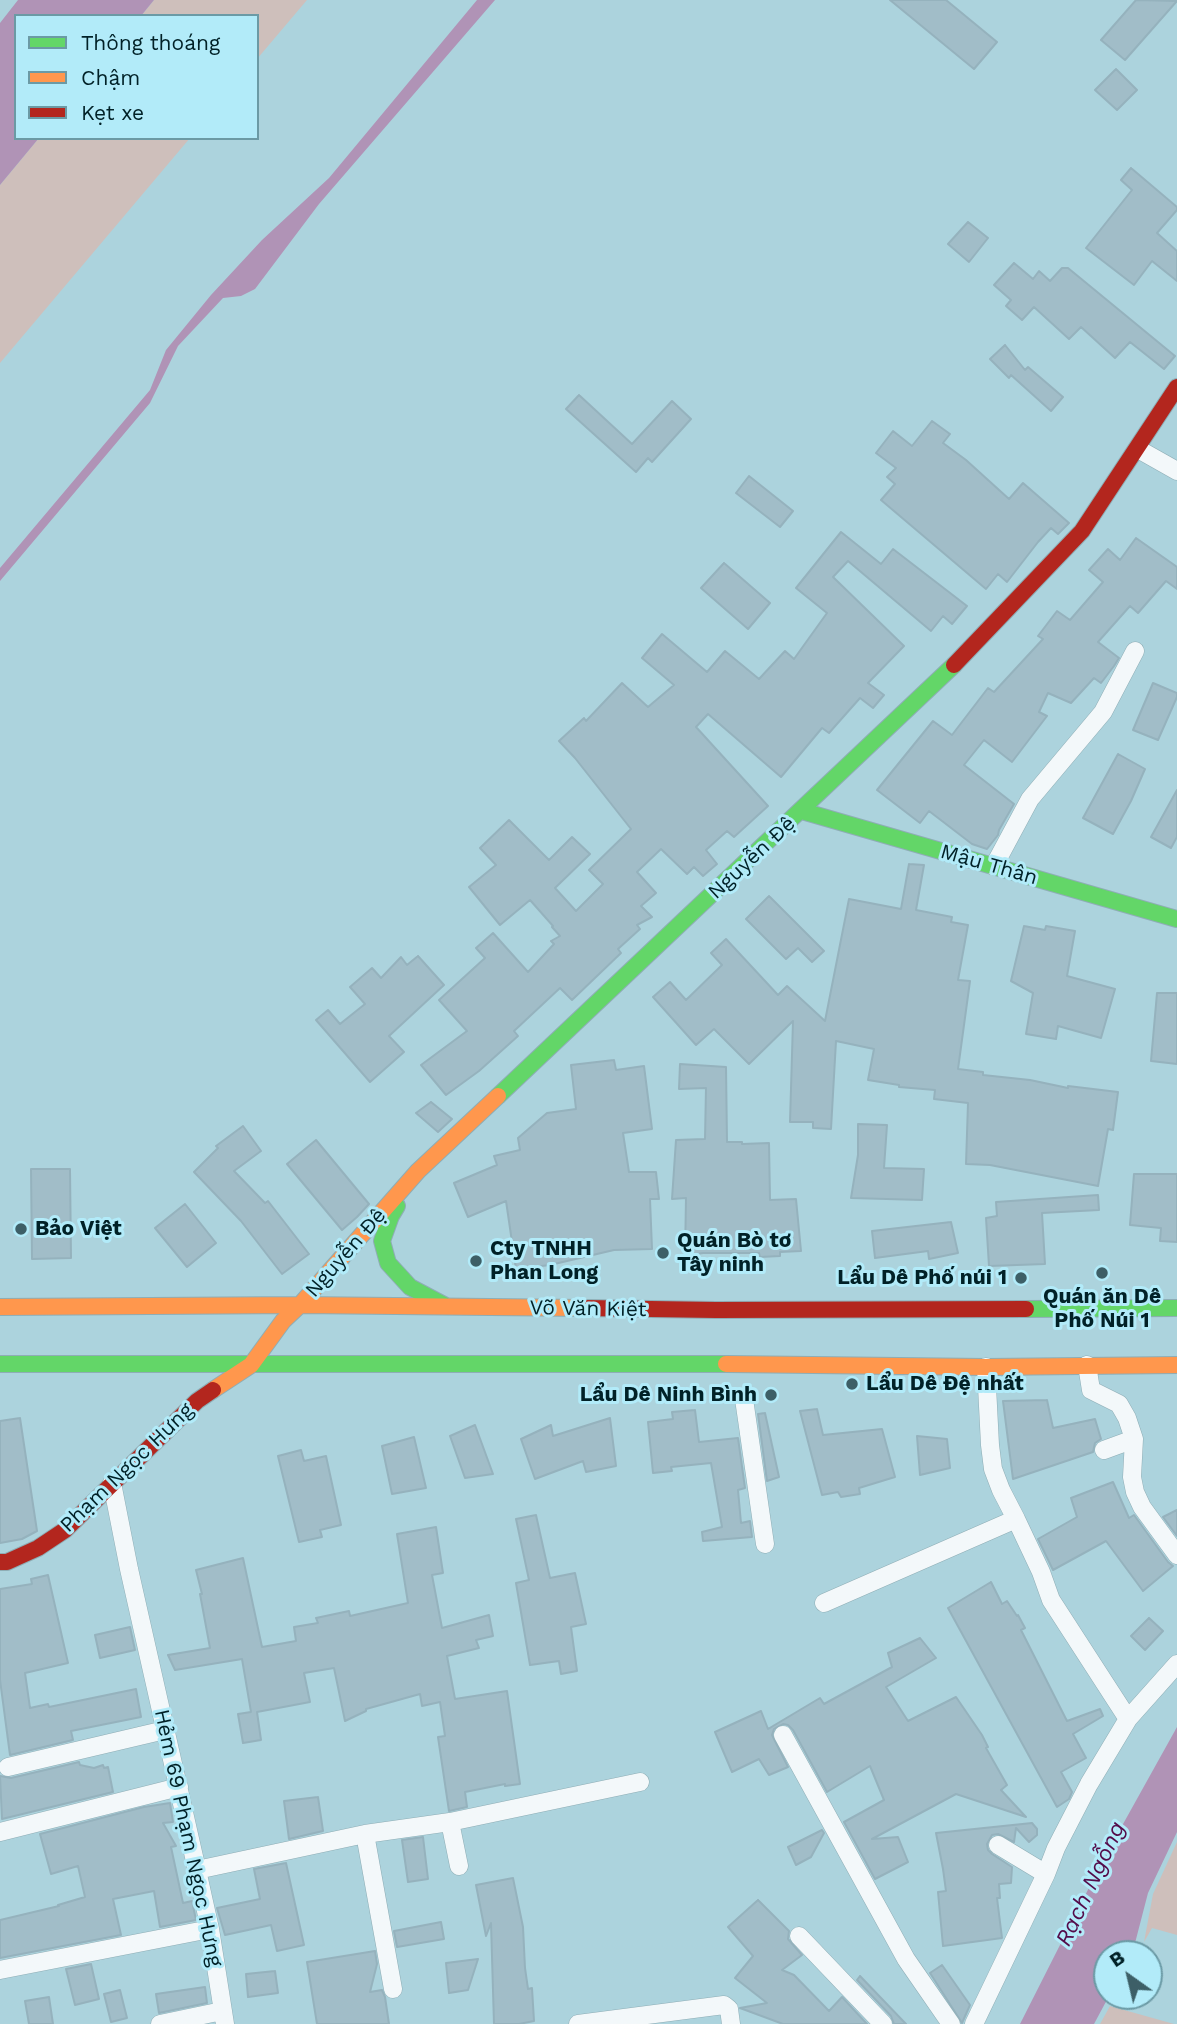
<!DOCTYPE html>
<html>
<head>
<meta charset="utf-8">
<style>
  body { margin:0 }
  #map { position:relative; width:1177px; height:2024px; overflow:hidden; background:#acd3dd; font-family:"Work Sans",sans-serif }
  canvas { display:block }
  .legend { position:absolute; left:14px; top:14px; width:245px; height:126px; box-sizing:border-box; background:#b2ebf9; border:2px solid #6b9aa5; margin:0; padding:9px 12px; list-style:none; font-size:21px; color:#012127 }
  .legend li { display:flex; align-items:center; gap:14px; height:35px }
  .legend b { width:35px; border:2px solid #6b9aa5 }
  .north { position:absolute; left:1093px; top:1940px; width:70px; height:70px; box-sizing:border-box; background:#b2ebf9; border:2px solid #6b9aa5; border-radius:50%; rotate:326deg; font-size:19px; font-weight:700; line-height:28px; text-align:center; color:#012127 }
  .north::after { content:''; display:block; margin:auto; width:24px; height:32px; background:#3d5f67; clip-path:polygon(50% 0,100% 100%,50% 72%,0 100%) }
</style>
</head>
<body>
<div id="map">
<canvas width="1177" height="2024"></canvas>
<ul class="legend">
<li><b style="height:9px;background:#63d668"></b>Thông thoáng</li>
<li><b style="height:9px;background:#ff974d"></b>Chậm</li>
<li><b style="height:9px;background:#b3261e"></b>Kẹt xe</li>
</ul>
<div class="north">B</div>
</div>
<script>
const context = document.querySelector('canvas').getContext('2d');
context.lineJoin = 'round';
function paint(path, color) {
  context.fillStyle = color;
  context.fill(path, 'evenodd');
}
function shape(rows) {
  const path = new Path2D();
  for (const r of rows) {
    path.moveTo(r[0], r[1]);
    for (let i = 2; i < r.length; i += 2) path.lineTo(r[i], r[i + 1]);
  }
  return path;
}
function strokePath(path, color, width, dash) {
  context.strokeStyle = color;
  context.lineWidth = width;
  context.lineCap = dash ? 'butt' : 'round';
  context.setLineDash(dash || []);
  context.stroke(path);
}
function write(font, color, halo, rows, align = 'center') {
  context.font = font + ' "Work Sans",sans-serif';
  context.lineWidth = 6;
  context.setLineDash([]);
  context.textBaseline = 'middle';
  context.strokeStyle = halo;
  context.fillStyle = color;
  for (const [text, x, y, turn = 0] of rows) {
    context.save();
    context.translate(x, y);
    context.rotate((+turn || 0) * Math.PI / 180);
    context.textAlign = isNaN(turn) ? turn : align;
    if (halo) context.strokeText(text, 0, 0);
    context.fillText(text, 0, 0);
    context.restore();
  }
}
paint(shape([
  [154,0,307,0,257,59,257,16,141,16],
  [39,138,190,138,0,363,0,185],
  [1177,1842,1177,1935,1152,1928,1144,1942,1153,1894],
  [1110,2006,1174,2024,1100,2024]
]), '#cebfbb');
paint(shape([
  [18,0,154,0,141,16,16,16,16,138,39,138,0,185,0,23],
  [477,0,495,0,319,204,255,289,241,296,223,298,178,346,150,403,0,581,0,568,150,390,166,350,211,295,262,240,329,178],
  [1177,1727,1177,1832,1148,1893,1134,1947,1130,1954,1107,1954,1107,1996,1109,1996,1094,2024,1020,2024,1103,1860]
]), '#b093b6');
const building = shape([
  [890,0,946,0,997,42,974,69,890,0],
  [1136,0,1177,1,1125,60,1101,40,1136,0],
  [1116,69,1137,90,1117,110,1095,90,1116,69],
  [1131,168,1177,207,1177,210,1157,233,1177,251,1177,281,1152,261,1134,285,1086,248,1132,190,1121,180,1131,168],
  [968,222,988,238,969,262,948,244,968,222],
  [1014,263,1033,279,1039,271,1050,281,1062,268,1068,268,1175,356,1164,369,1130,342,1115,358,1081,327,1069,339,1034,307,1022,320,1006,306,1011,300,994,285,1014,263],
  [1005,345,1025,370,1028,367,1063,397,1051,411,1011,375,1009,378,990,359,1005,345],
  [579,395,632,444,672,401,691,419,652,462,648,458,636,472,566,409,579,395],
  [932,421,950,434,943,443,966,460,1009,499,1023,483,1069,523,1058,534,1051,528,1038,542,1007,582,998,574,986,589,881,500,895,484,887,477,896,468,876,453,893,431,912,446,932,421],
  [749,476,793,511,780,527,736,493,749,476],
  [841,532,881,564,893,549,967,606,952,624,943,616,931,631,848,561,833,577,904,646,868,683,884,695,873,708,860,698,829,733,822,728,781,777,708,714,696,727,768,806,734,837,727,831,706,850,717,864,703,876,694,867,687,874,661,849,637,872,656,893,641,906,652,917,637,925,640,929,618,949,621,953,572,1000,560,988,514,1031,518,1036,479,1071,446,1095,421,1065,467,1031,439,1000,485,958,476,948,493,933,528,972,554,944,551,941,560,936,552,927,553,926,530,900,500,925,469,887,496,865,480,848,509,820,549,860,572,837,590,854,555,888,576,911,603,884,589,870,631,829,575,758,559,741,584,718,586,721,622,683,648,707,674,685,642,658,662,634,707,672,725,651,759,679,785,651,794,659,827,613,796,588,841,532],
  [1136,538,1177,567,1177,589,1166,581,1138,613,1130,606,1098,642,1119,658,1114,666,1101,683,1094,678,1071,703,1048,693,1039,712,1047,716,1012,762,984,740,964,765,1014,804,999,830,998,835,987,849,972,844,929,811,920,823,877,790,933,721,952,735,988,688,994,692,1043,639,1038,636,1057,611,1070,620,1103,582,1089,570,1108,549,1120,560,1136,538],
  [724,563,770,603,748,629,701,588,724,563],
  [1153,683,1177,693,1177,697,1158,740,1133,730,1153,683],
  [1118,754,1145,769,1131,801,1113,834,1083,818,1118,754],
  [1177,790,1177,837,1171,848,1151,837,1177,790],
  [909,864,924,865,916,910,952,917,951,922,968,925,958,980,970,981,958,1069,983,1072,983,1075,1030,1080,1068,1088,1068,1086,1118,1092,1113,1130,1108,1129,1098,1186,990,1165,966,1164,968,1103,934,1099,935,1090,899,1087,899,1085,868,1080,874,1049,836,1041,831,1129,813,1128,813,1122,790,1122,793,1021,749,1064,714,1029,696,1045,653,997,670,982,686,1000,722,965,711,953,726,939,778,995,787,986,825,1021,849,899,901,909,909,864],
  [769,896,824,951,812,962,798,948,786,959,746,919,769,896],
  [1024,926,1045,930,1046,926,1075,931,1067,976,1115,989,1101,1038,1058,1026,1056,1039,1026,1034,1033,993,1011,981,1024,926],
  [418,956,444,985,389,1036,404,1052,370,1082,316,1020,328,1010,340,1024,365,1004,350,987,372,968,381,978,401,957,407,965,418,956],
  [1157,993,1177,993,1177,1064,1151,1061,1157,993],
  [614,1060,616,1070,644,1066,652,1129,623,1133,629,1172,656,1172,659,1199,650,1199,652,1249,614,1250,550,1265,516,1269,506,1201,468,1217,454,1183,497,1165,494,1156,520,1150,518,1138,547,1113,576,1109,571,1065,614,1060],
  [680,1064,726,1067,727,1142,742,1142,742,1144,769,1143,770,1200,796,1199,801,1251,780,1252,780,1256,760,1257,759,1253,703,1253,685,1256,686,1198,672,1199,676,1140,705,1139,706,1088,679,1089,680,1064],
  [431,1102,452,1119,438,1132,416,1113,431,1102],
  [858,1124,887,1125,884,1168,924,1169,922,1200,851,1198,858,1155,858,1124],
  [243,1126,261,1151,234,1171,265,1203,268,1201,309,1254,282,1274,241,1221,194,1172,218,1148,216,1146,243,1126],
  [316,1140,369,1204,357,1217,342,1230,287,1164,316,1140],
  [31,1169,70,1169,71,1258,32,1259,31,1169],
  [1134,1174,1177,1174,1177,1242,1160,1241,1161,1228,1130,1225,1134,1174],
  [1098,1195,1099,1210,1042,1213,1045,1264,989,1266,986,1218,997,1216,996,1202,1098,1195],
  [185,1204,216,1243,187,1267,155,1228,185,1204],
  [951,1222,958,1253,929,1259,928,1251,875,1258,872,1231,951,1222],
  [1047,1400,1053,1428,1095,1419,1101,1439,1095,1443,1093,1452,1013,1479,1003,1401,1047,1400],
  [817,1409,823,1435,882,1429,895,1477,859,1488,860,1494,841,1497,838,1492,822,1495,800,1411,817,1409],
  [695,1410,699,1442,738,1438,745,1488,738,1490,741,1523,750,1521,752,1537,703,1541,702,1532,722,1527,711,1463,671,1467,672,1471,653,1473,648,1422,673,1419,672,1412,695,1410],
  [765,1413,779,1477,767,1481,758,1414,765,1413],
  [20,1418,37,1531,22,1539,0,1543,0,1421,20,1418],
  [610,1418,616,1466,586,1472,583,1461,535,1479,521,1439,551,1425,553,1436,610,1418],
  [475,1425,493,1474,465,1478,450,1436,475,1425],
  [917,1436,947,1439,950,1468,920,1475,917,1436],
  [414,1437,426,1488,392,1494,382,1446,414,1437],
  [301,1450,304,1461,326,1456,341,1525,320,1530,322,1537,299,1542,278,1456,301,1450],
  [1113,1482,1129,1518,1134,1515,1168,1562,1173,1566,1143,1591,1106,1541,1053,1570,1038,1539,1077,1517,1071,1498,1113,1482],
  [1177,1510,1177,1536,1163,1517,1177,1510],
  [536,1515,550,1578,575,1573,586,1624,571,1627,577,1671,561,1674,559,1661,530,1665,516,1583,529,1580,516,1519,536,1515],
  [436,1527,443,1573,432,1575,442,1628,489,1615,493,1636,476,1640,479,1648,447,1656,455,1699,507,1691,520,1784,505,1786,505,1784,465,1792,467,1807,449,1811,438,1737,445,1736,440,1702,422,1706,420,1694,366,1709,366,1711,345,1721,334,1668,304,1673,310,1702,257,1712,261,1740,243,1743,238,1714,251,1712,242,1659,175,1670,168,1655,210,1648,200,1594,202,1594,196,1570,243,1558,262,1647,296,1641,294,1627,318,1623,316,1618,349,1611,350,1616,408,1603,397,1534,436,1527],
  [48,1575,68,1663,25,1673,30,1708,48,1704,49,1707,136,1689,141,1717,71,1731,73,1740,10,1755,0,1680,0,1589,32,1584,31,1579,48,1575],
  [991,1582,1002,1604,1007,1601,1017,1616,1018,1615,1025,1628,1021,1630,1067,1721,1100,1709,1103,1716,1073,1734,1086,1758,1061,1772,1072,1792,1069,1799,1057,1807,948,1608,991,1582],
  [1149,1618,1163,1631,1145,1650,1131,1636,1149,1618],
  [130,1627,135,1650,100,1658,95,1635,130,1627],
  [920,1638,936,1658,886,1687,908,1721,956,1697,982,1735,988,1747,986,1748,1007,1785,1001,1790,1026,1817,956,1794,872,1839,898,1837,908,1862,875,1879,844,1822,884,1800,870,1766,827,1792,793,1730,788,1725,783,1724,774,1729,772,1735,788,1767,769,1775,759,1759,732,1772,715,1732,761,1711,768,1729,820,1698,824,1704,892,1667,888,1653,920,1638],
  [79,1762,80,1765,94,1768,103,1765,104,1768,108,1767,113,1792,2,1819,0,1776,11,1778,79,1762],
  [318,1797,323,1831,289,1839,284,1801,318,1797],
  [170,1803,173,1822,163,1823,176,1846,171,1847,183,1903,192,1901,196,1920,160,1927,154,1891,113,1899,121,1935,0,1958,0,1920,59,1906,58,1905,85,1897,78,1866,51,1874,40,1834,144,1807,170,1803],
  [1032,1823,1037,1829,1037,1835,1029,1842,1016,1828,1014,1842,998,1834,992,1835,987,1844,988,1850,992,1854,1012,1867,1011,1883,999,1884,1000,1898,997,1898,1002,1938,943,1946,938,1892,946,1891,943,1869,936,1833,1032,1823],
  [822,1830,824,1833,811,1857,796,1865,788,1847,822,1830],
  [423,1837,428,1879,408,1882,402,1840,423,1837],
  [286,1863,304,1945,277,1951,271,1925,225,1935,217,1908,260,1899,254,1869,286,1863],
  [513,1878,523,1927,525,1968,528,1989,532,1988,534,2021,519,2024,494,2024,491,1923,486,1936,476,1885,513,1878],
  [758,1900,789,1931,788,1939,802,1955,782,1970,794,1975,829,2011,842,1997,867,2024,783,2024,740,2008,767,2003,735,1978,753,1956,728,1927,758,1900],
  [441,1922,444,1939,397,1947,394,1931,441,1922],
  [375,1951,377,1964,370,1992,382,1990,385,1997,389,2024,317,2024,307,1962,375,1951],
  [478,1959,468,1990,449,1993,446,1963,478,1959],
  [91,1964,99,1999,75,2005,66,1969,91,1964],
  [942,1965,970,2005,962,2023,930,1973,942,1965],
  [275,1971,278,1993,248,1997,246,1974,275,1971],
  [860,1976,906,2024,894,2024,891,2016,857,1980,860,1976],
  [205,1987,207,2003,159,2013,156,1994,205,1987],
  [120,1990,127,2018,111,2022,104,1994,120,1990],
  [49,1997,53,2024,29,2024,25,2001,49,1997]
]);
paint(building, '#a1bdc8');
strokePath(building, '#95b2bd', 2);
const street = shape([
  [1138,449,1177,471],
  [994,866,1030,799,1103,712,1135,651],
  [1087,1365,1091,1390,1119,1404,1127,1418,1134,1439,1132,1477,1135,1492,1142,1507,1177,1555],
  [744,1399,765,1544],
  [1104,1450,1134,1439],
  [112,1483,129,1569,197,1870,210,1929,225,2024],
  [1016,1519,1041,1572,1051,1600,1128,1719],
  [824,1603,1016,1519,1001,1490,993,1469,990,1445,986,1367],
  [783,1735,906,1959,951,2024],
  [8,1767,165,1730],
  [450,1822,459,1866],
  [0,1832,179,1787],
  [365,1834,393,1989],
  [998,1845,1046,1874],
  [197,1870,365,1834,450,1822,640,1782],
  [799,1936,883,2024],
  [0,1970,210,1929],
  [160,2024,222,2011],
  [578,2024,724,2005,729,2009,731,2024],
  [974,2024,1046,1874,1056,1848,1089,1784,1128,1719,1177,1664]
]);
const fast = shape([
  [802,811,1177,919],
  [498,1096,954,665],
  [397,1206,391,1216,382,1241,388,1263,410,1287,444,1305],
  [1026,1309,1177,1308],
  [0,1364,726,1364]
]);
const slow = shape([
  [0,1307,300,1305,585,1308],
  [726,1364,986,1367,1177,1365],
  [213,1390,251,1365,283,1321,300,1305,418,1171,498,1096]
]);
const jam = shape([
  [954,665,1082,531,1177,387],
  [585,1308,716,1310,1026,1309],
  [0,1562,7,1562,38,1548,65,1530,197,1401,213,1390]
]);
strokePath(street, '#8eadb5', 19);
strokePath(fast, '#8eadb5', 18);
strokePath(slow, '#8eadb5', 18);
strokePath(jam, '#8eadb5', 18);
strokePath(street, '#f3f8fa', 18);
strokePath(fast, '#63d668', 16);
strokePath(slow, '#ff974d', 16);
strokePath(jam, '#b3261e', 16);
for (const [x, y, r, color] of [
  [21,1229,7,"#3d5f67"],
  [663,1253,7,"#3d5f67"],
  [476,1261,7,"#3d5f67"],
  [1102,1273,7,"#3d5f67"],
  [1021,1278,7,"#3d5f67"],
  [852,1384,7,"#3d5f67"],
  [771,1395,7,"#3d5f67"]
]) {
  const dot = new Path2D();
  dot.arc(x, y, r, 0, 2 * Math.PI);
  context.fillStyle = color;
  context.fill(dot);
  strokePath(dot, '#b2ebf9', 2.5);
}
write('21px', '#012127', '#b2ebf9', [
  ["Nguyễn Đệ",752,858,-43],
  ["Mậu Thân",989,865,16],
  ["Nguyễn Đệ",346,1253,-49],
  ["Võ Văn Kiệt",588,1309,1],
  ["Phạm Ngọc Hưng",127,1468,-44],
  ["Hẻm 69 Phạm Ngọc Hưng",188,1838,78]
]);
write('bold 21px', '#012127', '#b2ebf9', [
  ["Bảo Việt",35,1229],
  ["Quán Bò tơ",677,1241],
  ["Tây ninh",677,1265],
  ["Cty TNHH",490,1249],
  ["Phan Long",490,1273],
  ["Lẩu Dê Phố núi 1",1007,1278,"right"],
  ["Quán ăn Dê",1102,1297,"center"],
  ["Phố Núi 1",1102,1321,"center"],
  ["Lẩu Dê Đệ nhất",866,1384],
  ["Lẩu Dê Ninh Bình",757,1395,"right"]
], 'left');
write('italic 23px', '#540c4a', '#b2ebf9', [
  ["Rạch Ngỗng",1091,1884,-65]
]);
</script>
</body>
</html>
